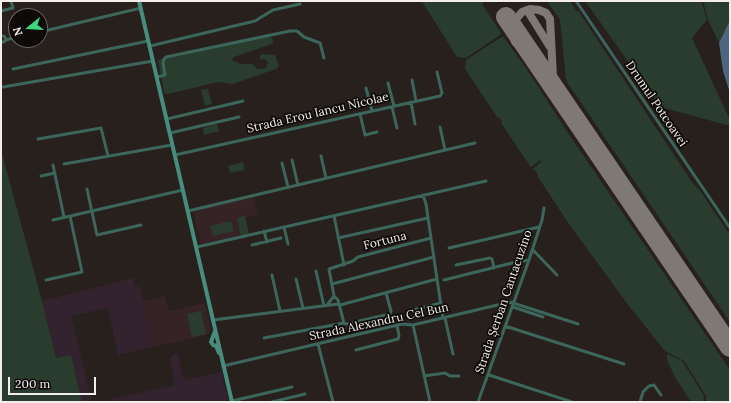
<!DOCTYPE html>
<html>
<head>
<meta charset="utf-8">
<style>
  body { margin:0 }
  #map { position:relative; width:731px; height:403px; overflow:hidden; background:#27201d; font-family:Lora,serif }
  canvas { display:block }
  .frame { position:absolute; inset:0; border:2px solid #f3eeeb; pointer-events:none }
  .north { position:absolute; left:8px; top:8px; width:40px; height:40px; box-sizing:border-box; background:#0d0a09; border:1px solid #696563; border-radius:50%; rotate:252deg; font-size:11px; font-weight:700; line-height:16px; text-align:center; color:#f3eeeb }
  .north::after { content:''; display:block; margin:auto; width:14px; height:18px; background:#3fd77d; clip-path:polygon(50% 0,100% 100%,50% 72%,0 100%) }
  .scale { position:absolute; left:8px; top:377px; width:88px; height:18px; box-sizing:border-box; border:2px solid #f3eeeb; border-top:0; padding-left:5px; font-size:12px; line-height:14px; white-space:nowrap; color:#f3eeeb; -webkit-text-stroke:3px #0d0a09; paint-order:stroke }
</style>
</head>
<body>
<div id="map">
<canvas width="731" height="403"></canvas>
<div class="frame"></div>
<div class="north">N</div>
<div class="scale">200 m</div>
</div>
<script>
const context = document.querySelector('canvas').getContext('2d');
context.lineJoin = 'round';
function paint(path, color) {
  context.fillStyle = color;
  context.fill(path, 'evenodd');
}
function shape(rows) {
  const path = new Path2D();
  for (const r of rows) {
    path.moveTo(r[0], r[1]);
    for (let i = 2; i < r.length; i += 2) path.lineTo(r[i], r[i + 1]);
  }
  return path;
}
function strokePath(path, color, width, dash) {
  context.strokeStyle = color;
  context.lineWidth = width;
  context.lineCap = dash ? 'butt' : 'round';
  context.setLineDash(dash || []);
  context.stroke(path);
}
function write(font, color, halo, rows, align = 'center') {
  context.font = font + ' Lora,serif';
  context.lineWidth = 3.5;
  context.setLineDash([]);
  context.textBaseline = 'middle';
  context.strokeStyle = halo;
  context.fillStyle = color;
  for (const [text, x, y, turn = 0] of rows) {
    context.save();
    context.translate(x, y);
    context.rotate((+turn || 0) * Math.PI / 180);
    context.textAlign = isNaN(turn) ? turn : align;
    if (halo) context.strokeText(text, 0, 0);
    context.fillText(text, 0, 0);
    context.restore();
  }
}
paint(shape([
  [133,278,135,287,140,286,153,347,118,355,108,308,71,316,92,402,82,402,71,355,56,358,42,301],
  [178,353,184,380,222,372,228,402,98,402,175,385,170,358,172,355]
]), '#32232f');
paint(shape([
  [254,197,258,215,245,218,249,234,201,245,193,211],
  [165,296,169,311,205,303,211,330,208,335,153,347,142,301]
]), '#362326');
paint(shape([
  [420,1,486,1,482,4,501,33,500,35,466,58,457,57,423,3],
  [547,1,570,1,576,11,579,12,692,182,701,192,730,235,730,322,567,82,566,79,560,20],
  [585,1,701,1,707,20,692,38,730,120,730,126,668,109,659,105],
  [703,1,730,1,730,20,719,43,708,20],
  [269,36,272,38,273,42,272,44,234,57,232,59,233,61,241,64,253,64,257,69,260,69,265,68,268,63,266,60,260,59,260,56,262,54,275,55,279,66,276,69,233,84,218,82,168,94,164,93,158,60],
  [503,36,528,71,566,130,730,370,730,402,706,402,706,396,684,361,665,351,629,306,569,224,538,177,538,175,535,170,533,170,533,169,541,162,540,160,531,167,530,166,501,123,502,122,499,117,497,117,465,69,466,60],
  [208,89,212,104,205,106,201,90],
  [217,124,219,131,204,135,203,128],
  [1,150,42,301,56,358,71,355,82,402,1,402],
  [243,162,244,170,230,173,228,166],
  [245,216,249,234,241,236,237,218],
  [231,221,234,231,213,236,210,226],
  [201,311,206,334,192,337,187,314],
  [667,354,682,361,703,394,704,398,703,402,691,402,675,377,667,360]
]), '#293c2d');
paint(shape([
  [730,20,729,59,730,93,723,71,719,43]
]), '#4d657f');
strokePath(shape([
  [527,10,550,47],
  [531,52,522,49,515,42,512,30,514,23,517,18,522,12,530,9,539,10,546,13,550,19,553,77,558,93]
]), '#7f7976', 8);
strokePath(shape([
  [506,17,730,347]
]), '#7f7976', 20);
strokePath(shape([
  [576,1,730,228],
  [1,11,13,8,11,1],
  [40,32,141,8],
  [1,36,4,36,6,39,4,42,1,42],
  [6,40,16,37],
  [150,46,255,21,273,10,300,4],
  [13,69,148,41],
  [157,77,165,75,163,63,164,59,166,57,290,31,297,31,304,37,320,43,324,58],
  [412,80,416,101],
  [388,83,394,106],
  [3,87,153,61],
  [366,88,372,111],
  [411,102,415,124],
  [392,107,397,128],
  [360,114,365,135,377,132],
  [167,119,243,101],
  [440,127,445,150],
  [170,133,239,117],
  [38,139,101,128,108,156],
  [175,155,440,96,442,93,437,72],
  [321,156,326,178],
  [292,160,298,185],
  [282,163,288,187],
  [64,164,172,145],
  [53,165,64,217],
  [41,176,55,173],
  [87,189,97,235,141,225],
  [188,211,475,143],
  [334,216,344,265],
  [53,220,183,190],
  [284,227,288,244],
  [264,231,267,242],
  [338,238,428,218],
  [252,245,281,238],
  [197,247,486,181],
  [449,248,539,227],
  [533,250,557,275],
  [456,265,490,258,492,259,494,268],
  [316,271,324,306],
  [272,275,280,311],
  [296,279,303,308],
  [437,279,443,318],
  [46,280,82,272,70,216],
  [444,280,512,263,529,260],
  [332,284,434,257],
  [386,293,391,311,390,314,346,324,344,323,338,300,334,296,329,269,353,261,358,257,431,238],
  [327,305,334,296],
  [340,305,437,279,426,204,423,195],
  [513,307,543,317],
  [413,310,441,303],
  [445,318,453,354],
  [213,320,338,304],
  [413,325,430,402],
  [505,326,624,364],
  [264,338,344,323],
  [318,344,333,402],
  [356,350,398,339,399,336,397,325],
  [223,366,402,324,413,325,510,302,578,324],
  [489,375,572,402],
  [424,376,445,373,450,376,459,376],
  [232,401,292,387],
  [272,402,305,394],
  [478,402,529,260,542,220,544,208],
  [640,402,643,392,649,386,654,385,661,395]
]), '#3c655b', 3);
strokePath(shape([
  [139,1,232,402],
  [215,331,211,342,213,345,216,346,219,353]
]), '#478c7c', 4);
write('12px', '#f3eeeb', '#0d0a09', [
  ["Drumul Potcoavei",656,104,56],
  ["Strada Erou Iancu Nicolae",318,113,-13],
  ["Fortuna",385,241,-14],
  ["Strada Șerban Cantacuzino",504,302,-71],
  ["Strada Alexandru Cel Bun",379,322,-12]
]);
</script>
</body>
</html>
